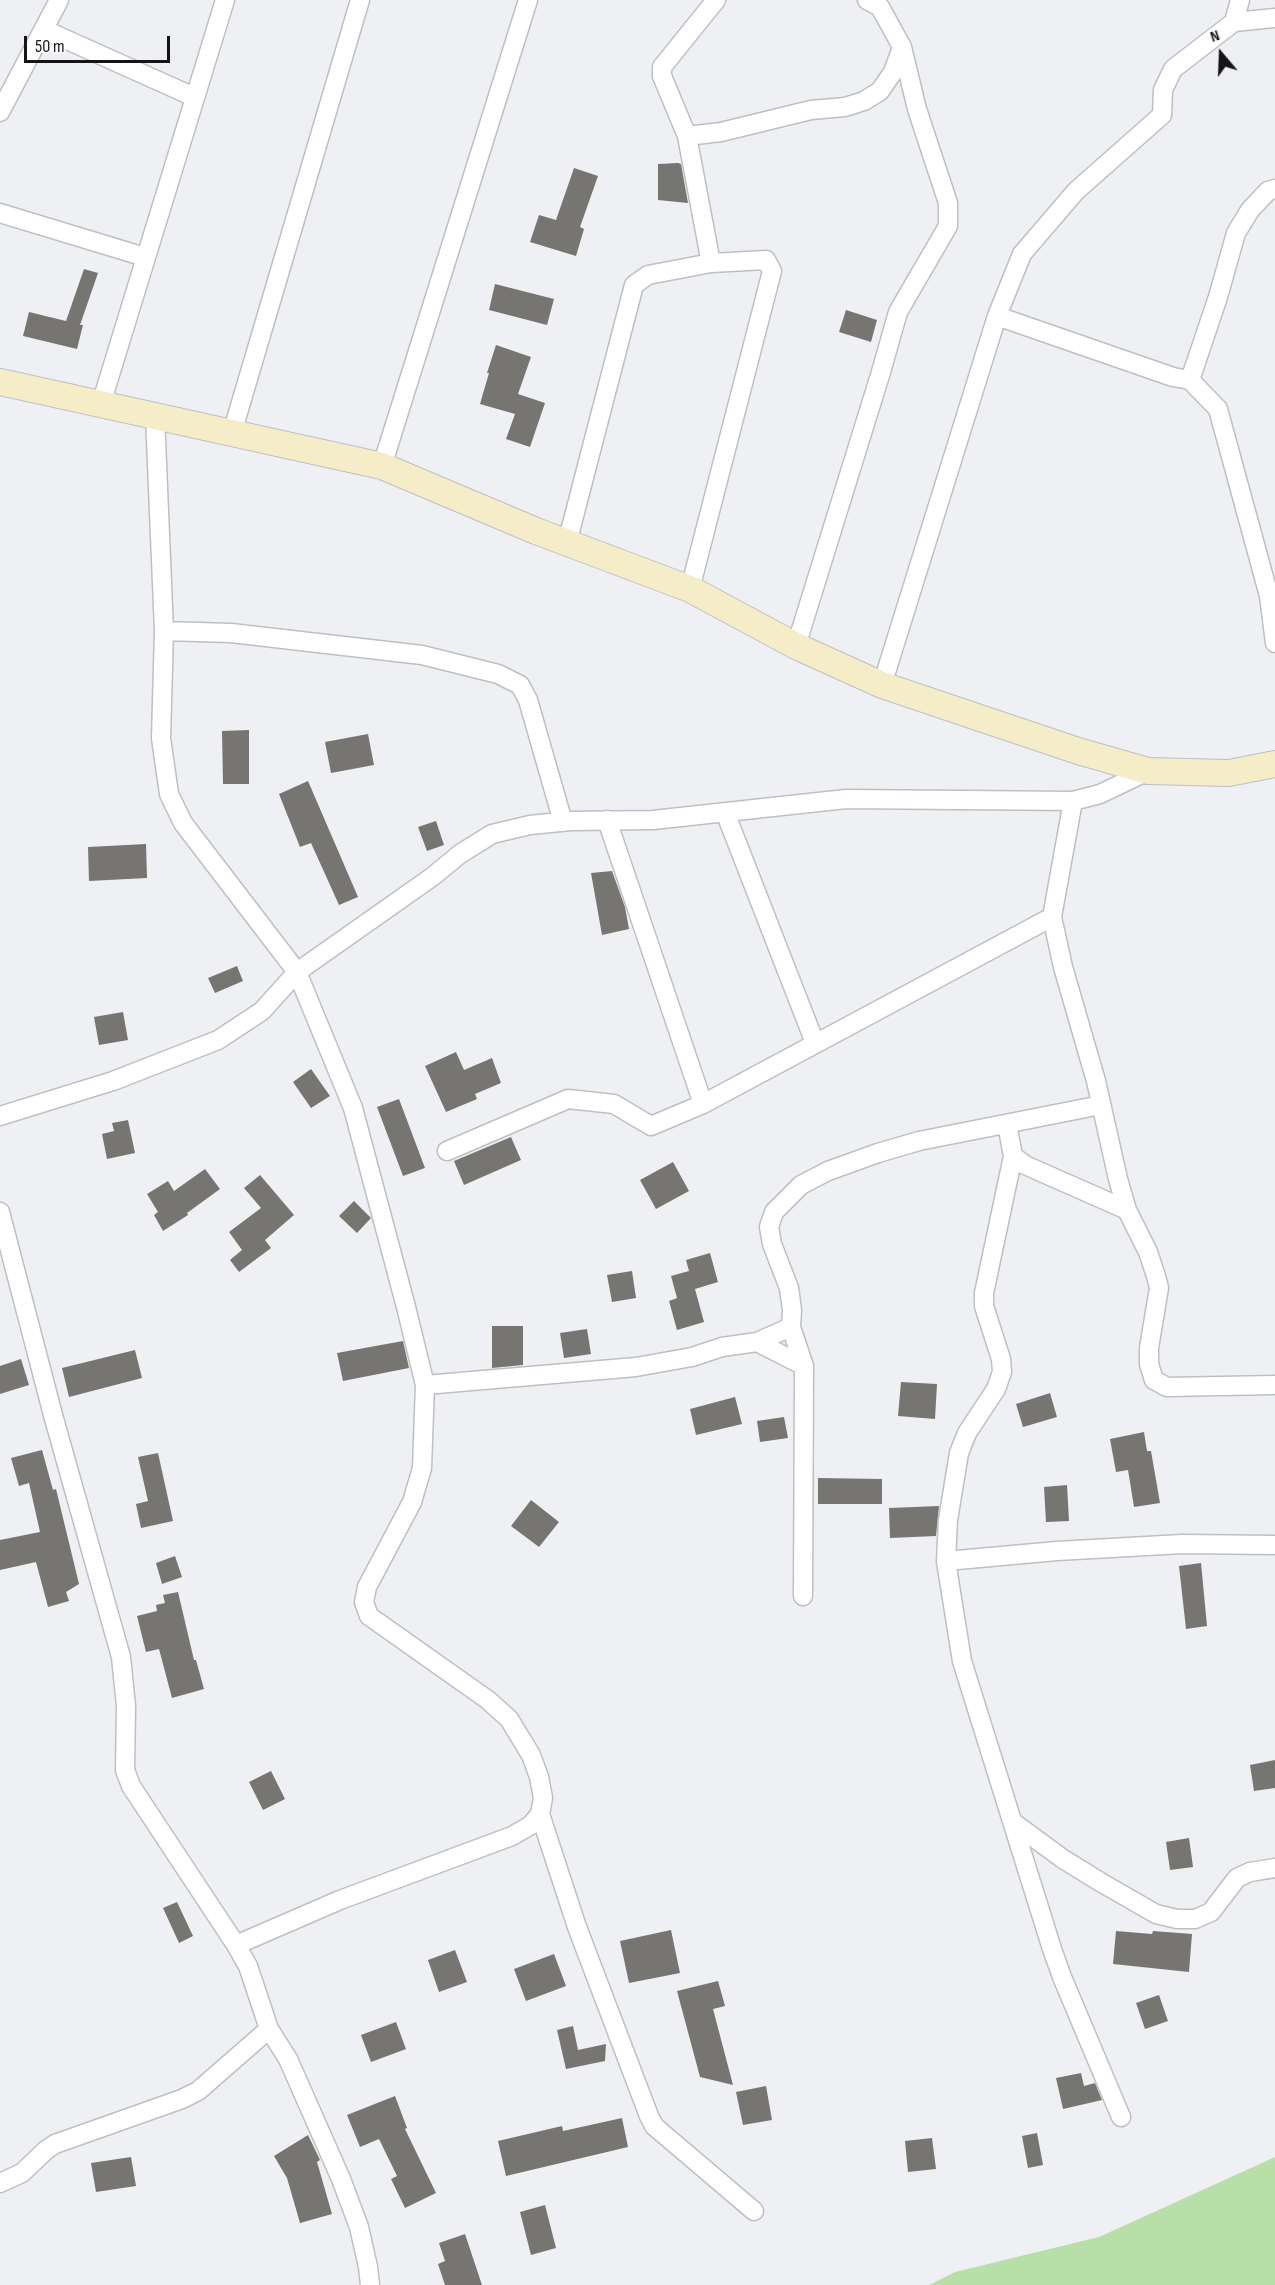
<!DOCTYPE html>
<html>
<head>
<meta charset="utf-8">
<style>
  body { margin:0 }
  #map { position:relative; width:1275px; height:2285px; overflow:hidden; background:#eff0f4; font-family:"Sofia Sans Condensed",sans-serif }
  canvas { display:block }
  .north { position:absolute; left:1191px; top:24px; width:60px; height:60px; -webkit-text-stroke:4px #fdfefe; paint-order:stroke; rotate:341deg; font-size:16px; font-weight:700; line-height:24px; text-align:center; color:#151517 }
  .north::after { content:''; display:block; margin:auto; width:21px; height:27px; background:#151517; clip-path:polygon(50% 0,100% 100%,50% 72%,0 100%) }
  .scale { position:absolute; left:24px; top:36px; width:146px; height:27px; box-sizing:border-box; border:3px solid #151517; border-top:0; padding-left:8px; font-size:18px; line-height:21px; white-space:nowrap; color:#151517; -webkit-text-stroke:4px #fdfefe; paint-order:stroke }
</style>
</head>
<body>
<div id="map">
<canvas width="1275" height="2285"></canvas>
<div class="north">N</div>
<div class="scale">50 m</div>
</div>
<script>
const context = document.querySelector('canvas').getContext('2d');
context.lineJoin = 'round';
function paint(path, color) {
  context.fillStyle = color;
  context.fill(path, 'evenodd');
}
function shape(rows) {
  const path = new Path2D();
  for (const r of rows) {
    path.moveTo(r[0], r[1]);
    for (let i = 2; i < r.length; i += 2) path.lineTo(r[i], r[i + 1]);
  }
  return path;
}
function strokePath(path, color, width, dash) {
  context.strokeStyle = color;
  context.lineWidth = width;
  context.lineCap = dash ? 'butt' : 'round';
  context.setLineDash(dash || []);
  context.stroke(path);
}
paint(shape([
  [1275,2157,1275,2285,929,2285,955,2272,1099,2237]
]), '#b9dfa9');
paint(shape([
  [678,163,681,164,688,203,658,200,658,164],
  [574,168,598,176,580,227,584,229,576,256,530,242,539,215,556,220],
  [84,269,98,273,80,325,83,325,77,349,23,336,29,312,66,321],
  [495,284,554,299,547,325,489,310],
  [846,310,877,320,871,342,839,332],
  [496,345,531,357,518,394,545,403,530,447,506,439,515,414,480,404,489,373,487,373],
  [249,730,249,784,223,784,222,731],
  [368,734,374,765,331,773,325,742],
  [308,781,358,897,339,905,311,843,300,847,279,794],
  [436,821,444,845,427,851,418,827],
  [146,844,147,878,89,881,88,847],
  [612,871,625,907,629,929,602,935,591,873],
  [237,966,243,981,215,993,208,978],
  [123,1012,128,1040,99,1045,94,1017],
  [456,1052,464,1070,492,1058,501,1083,475,1094,477,1099,446,1112,425,1066],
  [311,1069,330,1096,311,1108,293,1082],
  [399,1099,425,1168,403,1176,377,1107],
  [128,1120,135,1153,107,1159,102,1134,114,1131,112,1123],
  [511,1137,521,1160,464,1185,454,1161],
  [673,1162,689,1191,656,1209,640,1180],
  [205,1169,220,1189,187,1213,188,1215,163,1231,154,1215,158,1212,147,1194,168,1181,174,1191],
  [260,1175,294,1215,265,1240,271,1248,239,1272,230,1260,242,1250,229,1232,261,1208,244,1188],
  [354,1201,371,1218,357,1233,339,1216],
  [710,1253,718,1282,695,1289,704,1322,677,1330,669,1301,677,1298,671,1276,689,1271,686,1260],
  [632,1271,636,1298,612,1302,607,1275],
  [492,1326,523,1326,523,1365,492,1368],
  [587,1329,591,1354,564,1358,560,1333],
  [403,1341,409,1368,343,1381,337,1353],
  [135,1350,142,1378,69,1397,62,1368],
  [21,1359,29,1385,0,1394,0,1366],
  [901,1382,937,1384,935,1419,898,1416],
  [1050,1393,1057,1417,1023,1427,1016,1404],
  [735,1397,742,1424,696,1435,690,1409],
  [784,1417,788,1438,760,1442,757,1421],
  [1144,1432,1147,1451,1151,1451,1160,1503,1134,1507,1128,1470,1116,1472,1110,1439],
  [42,1450,53,1490,56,1489,79,1584,66,1592,69,1601,48,1607,36,1562,0,1570,0,1540,40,1532,29,1483,19,1486,11,1458],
  [158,1453,173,1521,141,1528,136,1504,148,1501,138,1457],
  [818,1478,882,1479,882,1504,818,1504],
  [1067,1485,1069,1521,1046,1522,1044,1487],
  [531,1500,559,1522,539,1547,511,1526],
  [939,1506,936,1536,890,1538,889,1508],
  [175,1556,182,1577,162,1584,156,1563],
  [1201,1563,1207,1626,1186,1629,1179,1566],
  [178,1592,194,1660,196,1660,204,1689,172,1698,159,1649,146,1652,137,1616,157,1611,156,1605,165,1603,163,1595],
  [1275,1760,1275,1788,1254,1791,1250,1765],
  [271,1771,285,1799,263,1810,249,1782],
  [1189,1838,1193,1867,1170,1870,1166,1842],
  [177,1902,193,1936,179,1943,163,1908],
  [671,1930,680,1973,629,1983,620,1941],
  [1116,1931,1152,1934,1153,1931,1192,1934,1189,1972,1113,1964],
  [455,1950,467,1982,439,1992,428,1960],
  [554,1954,566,1986,526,2001,514,1969],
  [718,1981,725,2006,713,2009,733,2085,700,2077,677,1991],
  [1159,1995,1168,2021,1145,2029,1136,2003],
  [396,2022,406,2049,371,2062,361,2035],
  [573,2026,578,2050,606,2044,605,2061,566,2069,557,2030],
  [1081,2073,1084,2086,1095,2083,1102,2100,1063,2109,1056,2078],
  [766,2086,772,2120,743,2125,736,2092],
  [395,2096,407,2128,405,2129,436,2193,405,2208,391,2179,397,2176,379,2139,360,2147,347,2115],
  [622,2118,628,2147,506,2176,498,2141,562,2126,563,2131],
  [1037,2133,1043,2165,1028,2168,1022,2136],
  [308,2135,320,2160,317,2162,332,2214,300,2223,287,2178,274,2156],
  [932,2138,936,2169,908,2172,905,2141],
  [131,2157,136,2186,96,2192,91,2163],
  [545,2205,556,2248,531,2255,520,2212],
  [465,2234,482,2285,445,2285,438,2264,445,2261,439,2243]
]), '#777572');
const street = shape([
  [1234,22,1275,18],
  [45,30,194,97],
  [0,112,59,0],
  [687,136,721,132,811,110,845,107,864,101,880,91,893,72,902,47],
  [0,213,145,257],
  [711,263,687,136,662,76,662,67,716,0],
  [997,316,1173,377,1190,380,1218,409,1269,596,1275,643],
  [1190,380,1218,297,1236,233,1250,210,1268,191,1275,189],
  [101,404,225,0],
  [155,416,164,631,161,738,169,794,183,823,297,972,353,1108,406,1307,425,1385,636,1367,692,1357,722,1347,757,1342,791,1327],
  [232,433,360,0],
  [382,466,528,0],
  [567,543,634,285,648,275,711,263,766,260,772,271,690,589],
  [164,631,231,633,422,655,498,674,520,685,528,700,563,822],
  [796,646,881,372,898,312,948,226,948,203,917,109,902,47,880,7,867,0],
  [882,685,997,316,1022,254,1076,191,1162,115,1163,90,1173,69,1234,22,1240,0],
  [1073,801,1052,917,1063,967,1096,1081,1118,1179,1127,1210,1148,1252,1156,1276,1159,1288,1149,1348,1149,1364,1154,1380,1167,1387,1275,1385],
  [725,812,815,1043],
  [607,820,703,1104],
  [0,1116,113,1081,218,1040,262,1011,297,972,432,877,460,854,492,834,530,825,570,821,653,820,846,799,1073,801,1100,794,1148,771],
  [1007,1124,1013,1156,1025,1165,1127,1210],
  [447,1151,568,1099,614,1104,651,1126,703,1104,1052,917],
  [1013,1156,984,1293,984,1306,1001,1359,1002,1372,996,1389,967,1433,959,1453,948,1520,946,1561,1057,1551,1182,1544,1275,1545],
  [0,1212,53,1415,121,1657,126,1706,125,1770,131,1786,236,1945,248,1966,269,2029,288,2059,341,2179,359,2227,368,2267,370,2285],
  [757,1342,804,1366],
  [946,1561,962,1661,1052,1949,1062,1977,1121,2117],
  [803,1596,804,1366,791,1327,792,1310,789,1288,772,1244,769,1227,774,1212,801,1185,828,1171,878,1153,919,1141,1101,1105],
  [540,1814,577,1927,649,2116,654,2126,754,2211],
  [1014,1823,1063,1859,1102,1883,1156,1914,1177,1919,1195,1919,1211,1912,1237,1878,1250,1872,1275,1868],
  [236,1945,340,1900,512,1836,531,1825,540,1814,543,1798,539,1777,531,1755,509,1719,488,1700,369,1616,364,1602,367,1587,412,1502,422,1468,425,1385],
  [0,2183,22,2173,46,2150,55,2144,182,2099,198,2091,269,2029]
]);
const secondary = shape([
  [0,382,382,466,536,531,690,589,796,646,882,685,1078,751,1148,771,1229,773,1275,764]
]);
strokePath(street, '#bebfc2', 21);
strokePath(secondary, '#bebfc2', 28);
strokePath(street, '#fff', 18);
strokePath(secondary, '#f5ecc8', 26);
</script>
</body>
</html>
